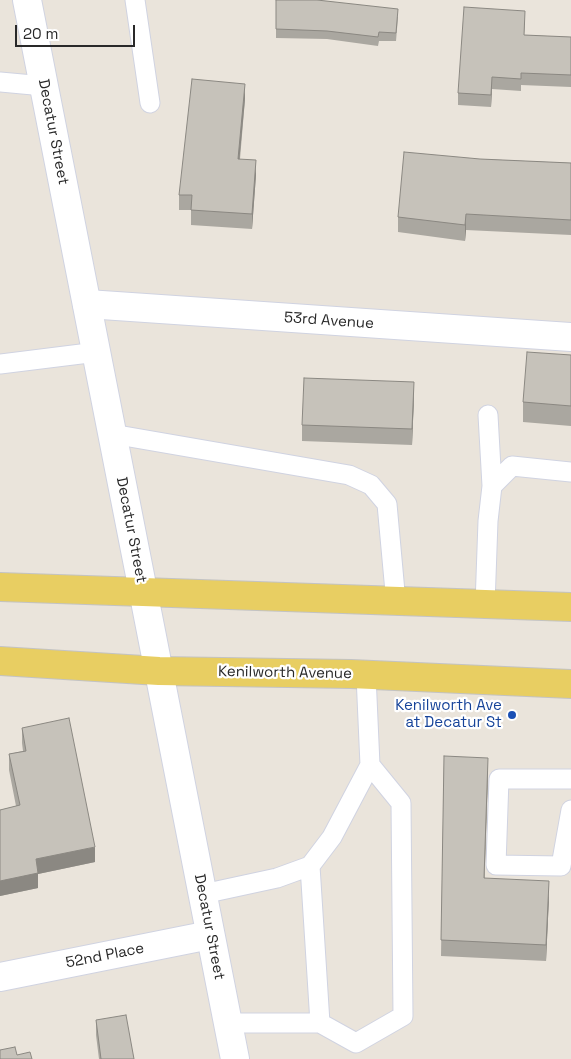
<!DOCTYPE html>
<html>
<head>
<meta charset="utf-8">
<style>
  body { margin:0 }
  #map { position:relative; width:571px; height:1059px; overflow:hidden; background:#eae4db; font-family:"Space Grotesk",sans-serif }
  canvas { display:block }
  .scale { position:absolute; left:15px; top:25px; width:120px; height:22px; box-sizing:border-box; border:2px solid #292929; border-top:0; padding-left:6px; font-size:15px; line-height:18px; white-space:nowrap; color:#292929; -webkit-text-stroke:4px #fff; paint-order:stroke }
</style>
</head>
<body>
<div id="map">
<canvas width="571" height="1059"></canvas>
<div class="scale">20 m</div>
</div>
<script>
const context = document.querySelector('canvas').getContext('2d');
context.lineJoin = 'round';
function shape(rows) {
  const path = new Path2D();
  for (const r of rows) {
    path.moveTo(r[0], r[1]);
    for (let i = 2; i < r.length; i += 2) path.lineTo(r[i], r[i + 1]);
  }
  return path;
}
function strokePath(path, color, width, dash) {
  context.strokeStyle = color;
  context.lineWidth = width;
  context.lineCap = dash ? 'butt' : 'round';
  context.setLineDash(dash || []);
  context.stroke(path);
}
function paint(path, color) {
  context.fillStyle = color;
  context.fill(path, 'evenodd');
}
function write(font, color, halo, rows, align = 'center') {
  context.font = font + ' "Space Grotesk",sans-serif';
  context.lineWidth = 4.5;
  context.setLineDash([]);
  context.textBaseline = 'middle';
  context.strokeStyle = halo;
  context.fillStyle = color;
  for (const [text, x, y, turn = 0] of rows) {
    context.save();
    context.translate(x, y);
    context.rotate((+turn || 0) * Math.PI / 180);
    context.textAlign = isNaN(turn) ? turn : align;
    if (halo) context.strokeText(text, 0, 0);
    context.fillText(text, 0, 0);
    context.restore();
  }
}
const lane = shape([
  [135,0,150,103],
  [0,82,44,86],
  [0,364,97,352],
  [488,415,492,486],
  [112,434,349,475,371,485,387,504,396,603],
  [485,605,488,521,492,486,512,466,571,472],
  [571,779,499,779,496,865,561,866,571,810],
  [310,866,320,1023],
  [203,894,277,878,310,866,332,837,370,765],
  [228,1023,320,1023,356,1043,403,1016,401,803,370,765,366,675]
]);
const street = shape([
  [87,304,571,337],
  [0,977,210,935]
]);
const secondary = shape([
  [27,0,235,1059]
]);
const primary = shape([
  [0,587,571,607],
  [0,661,159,671,351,674,571,684]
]);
strokePath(lane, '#d0d3e1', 21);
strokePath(street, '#d0d3e1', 30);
strokePath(secondary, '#d0d3e1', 30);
strokePath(primary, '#c3c3c3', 30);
strokePath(lane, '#fff', 19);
strokePath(street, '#fff', 28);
strokePath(secondary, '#fff', 28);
strokePath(primary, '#e8ce62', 28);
paint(shape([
  [276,0,398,17,396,41,379,41,378,46,327,39,276,38],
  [525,23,524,35,571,37,571,87,521,85,521,91,492,89,491,107,458,105,458,93],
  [245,99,240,159,256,175,252,229,191,225,191,210,179,210,179,195],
  [480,159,571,163,571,235,466,230,465,241,398,232,398,217],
  [571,355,571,426,523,422,523,402],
  [414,397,412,445,302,441,302,425],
  [22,728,95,862,38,874,38,888,0,896,0,810,16,806,9,770,9,754,23,751,22,743],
  [444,756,488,773,484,878,549,897,546,961,441,956],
  [96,1020,134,1059,99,1059,96,1035]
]), '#aaa7a0');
paint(shape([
  [492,77,492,89,491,107,491,95],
  [245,84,245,99,238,174,238,159],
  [256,160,256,175,252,229,252,214],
  [466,214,466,230,465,241,465,225],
  [414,382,414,397,412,445,412,429],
  [488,758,488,773,484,894,484,878],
  [95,847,95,862,38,874,38,888,0,896,0,881,36,859],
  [549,881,549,897,546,961,546,945]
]), '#8b8882');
const building = shape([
  [276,0,317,0,398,9,396,33,379,32,378,37,327,31,276,29,276,0],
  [464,7,525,11,524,35,571,37,571,75,521,73,521,79,492,77,491,95,458,93,464,7],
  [192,79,245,84,238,159,256,160,252,214,191,210,192,195,179,195,192,79],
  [404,152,480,159,571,163,571,220,466,214,465,225,398,217,404,152],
  [527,352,571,355,571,406,523,402,527,352],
  [304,378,414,382,412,429,302,425,304,378],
  [69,718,95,847,36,859,38,873,0,881,0,810,20,805,9,754,26,751,22,728,69,718],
  [444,756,488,758,484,878,549,881,546,945,441,940,444,756],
  [126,1015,134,1059,101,1059,96,1020,126,1015],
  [15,1047,17,1055,30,1052,32,1059,0,1059,0,1050,15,1047]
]);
paint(building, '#c6c2ba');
strokePath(building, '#8b8882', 1);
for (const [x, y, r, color] of [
  [512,715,5,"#1a4fb4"]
]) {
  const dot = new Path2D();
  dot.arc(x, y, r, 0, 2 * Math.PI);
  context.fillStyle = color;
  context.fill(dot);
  strokePath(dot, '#fff', 2);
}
write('15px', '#292929', '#fff', [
  ["Decatur Street",53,132,79],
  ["53rd Avenue",329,321,4],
  ["Decatur Street",131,530,79],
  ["Kenilworth Avenue",285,673,1],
  ["Decatur Street",209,927,79],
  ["52nd Place",105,956,-11]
]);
write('15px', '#164399', '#fff', [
  ["Kenilworth Ave",502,706],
  ["at Decatur St",502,723]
], 'right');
</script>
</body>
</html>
